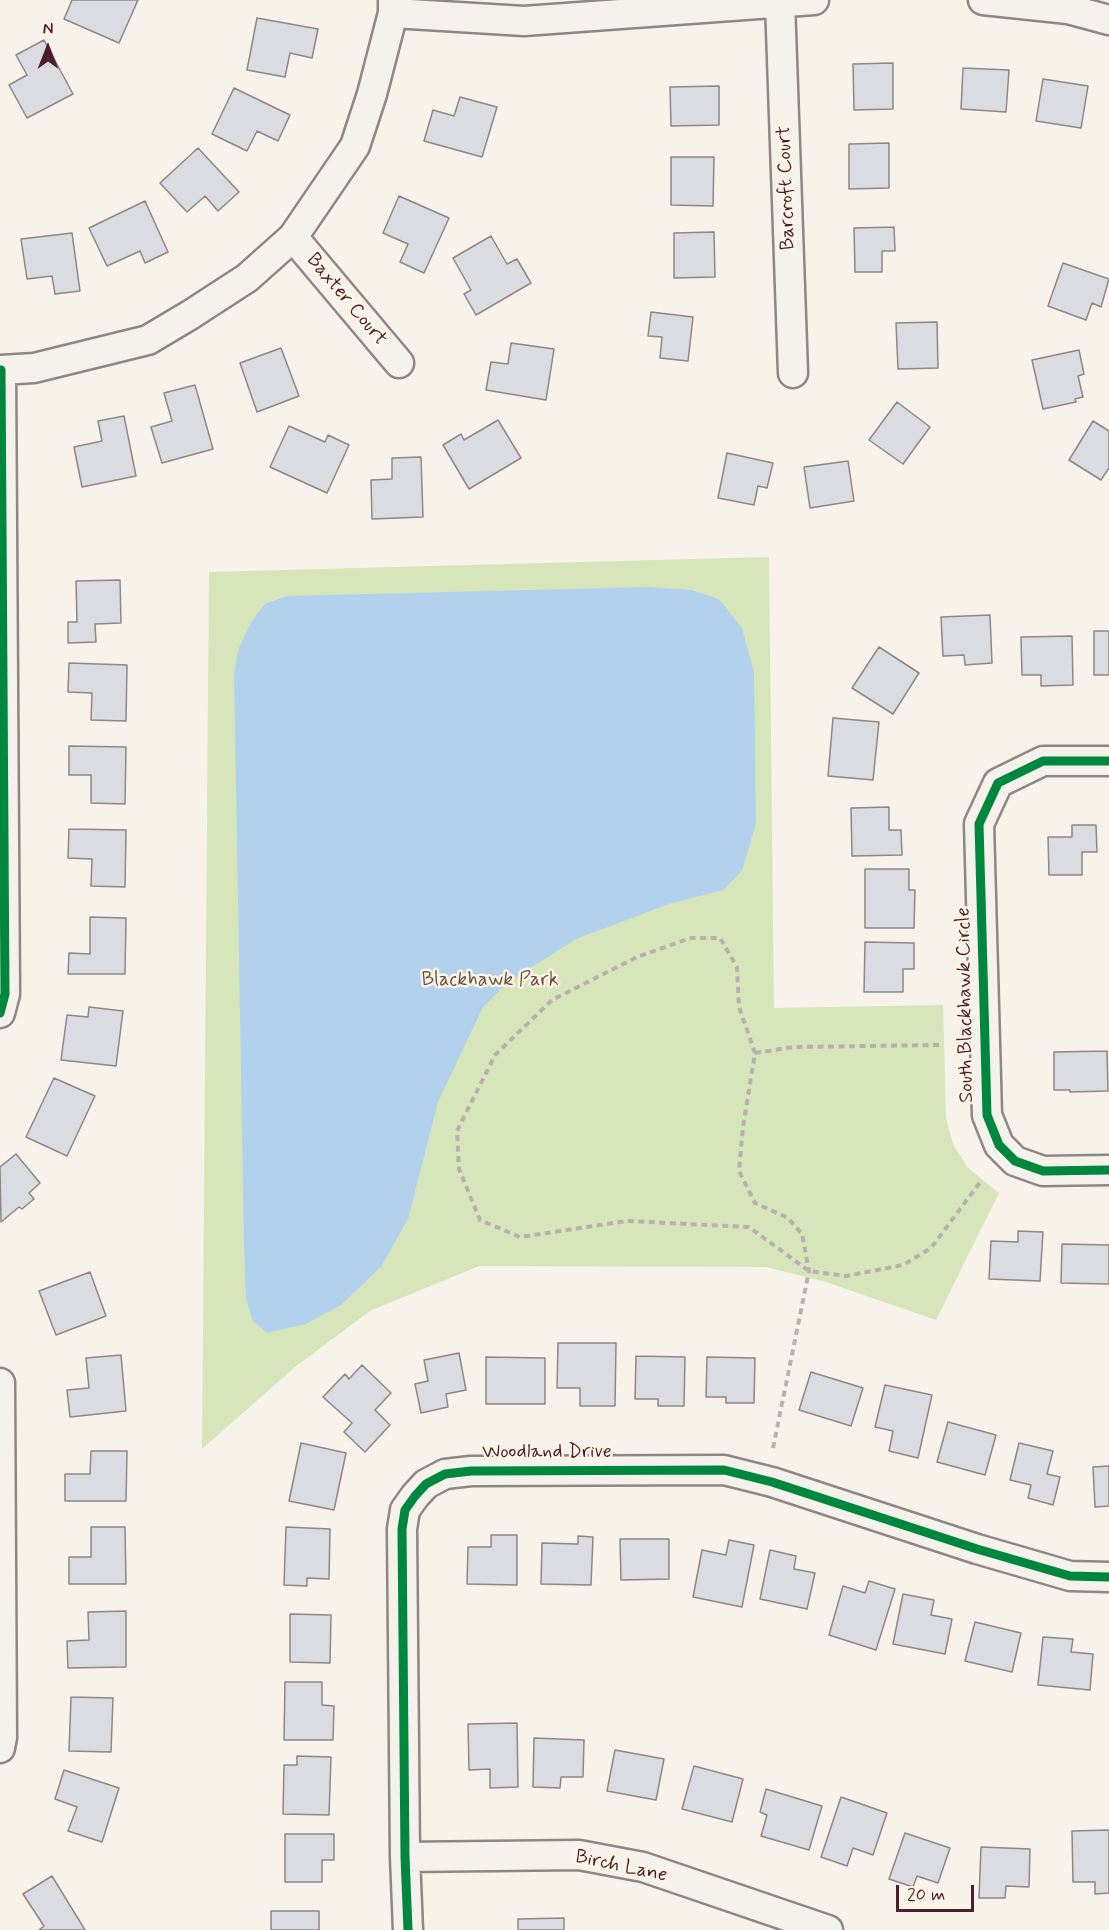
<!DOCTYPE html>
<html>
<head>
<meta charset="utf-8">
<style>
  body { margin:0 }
  #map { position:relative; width:1109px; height:1930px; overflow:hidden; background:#f7f3ea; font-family:Mynerve,sans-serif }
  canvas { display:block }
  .north { position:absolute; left:18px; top:18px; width:60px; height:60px; -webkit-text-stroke:4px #fcf5e5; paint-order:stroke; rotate:0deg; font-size:16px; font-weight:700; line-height:24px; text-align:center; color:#4a1f2b }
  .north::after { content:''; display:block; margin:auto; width:21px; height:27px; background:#4a1f2b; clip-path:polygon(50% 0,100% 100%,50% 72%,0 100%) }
  .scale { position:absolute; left:896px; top:1885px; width:78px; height:27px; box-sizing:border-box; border:3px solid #4a1f2b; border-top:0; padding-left:8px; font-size:18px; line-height:21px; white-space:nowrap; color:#4a1f2b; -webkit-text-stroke:4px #fcf5e5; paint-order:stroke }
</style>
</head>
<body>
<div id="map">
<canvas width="1109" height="1930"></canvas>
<div class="north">N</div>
<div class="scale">20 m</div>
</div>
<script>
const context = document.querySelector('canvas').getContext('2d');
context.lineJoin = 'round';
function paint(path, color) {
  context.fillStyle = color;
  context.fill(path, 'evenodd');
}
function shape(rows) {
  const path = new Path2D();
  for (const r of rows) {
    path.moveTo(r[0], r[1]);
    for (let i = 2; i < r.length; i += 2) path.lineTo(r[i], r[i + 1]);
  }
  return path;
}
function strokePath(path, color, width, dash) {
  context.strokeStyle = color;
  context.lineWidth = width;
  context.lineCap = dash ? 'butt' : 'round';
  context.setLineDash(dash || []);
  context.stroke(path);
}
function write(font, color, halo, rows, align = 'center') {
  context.font = font + ' Mynerve,sans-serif';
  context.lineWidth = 5;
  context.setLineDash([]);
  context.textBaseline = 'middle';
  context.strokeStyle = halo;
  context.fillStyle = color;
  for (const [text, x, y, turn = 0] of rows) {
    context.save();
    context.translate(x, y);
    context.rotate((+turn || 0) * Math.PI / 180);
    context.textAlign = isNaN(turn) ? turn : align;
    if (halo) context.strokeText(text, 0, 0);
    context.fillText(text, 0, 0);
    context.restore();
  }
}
paint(shape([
  [769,557,774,1008,943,1005,946,1118,953,1144,968,1168,999,1193,936,1320,826,1282,766,1267,479,1266,370,1311,295,1367,202,1449,209,572]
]), '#d7e6ba');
paint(shape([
  [647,587,692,590,719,599,742,628,754,673,756,823,742,871,723,890,669,904,576,939,507,983,483,1007,438,1102,408,1219,381,1267,341,1305,306,1324,267,1333,253,1321,246,1300,244,1245,234,673,238,650,251,622,265,604,287,596]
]), '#b2d1ed');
const building = shape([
  [72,0,138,0,119,43,64,19,72,0],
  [257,18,318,29,312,58,290,53,285,77,247,70,257,18],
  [44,40,73,94,27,118,9,85,27,75,16,55,44,40],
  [893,63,893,109,854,110,853,64,893,63],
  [963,68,1009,70,1006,112,961,109,963,68],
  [1043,79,1088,86,1081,128,1036,121,1043,79],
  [719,86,719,125,671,126,670,87,719,86],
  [234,88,290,115,278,141,257,131,247,151,212,134,234,88],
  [460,97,497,107,482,157,424,141,433,110,454,116,460,97],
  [889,143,889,188,849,189,849,144,889,143],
  [198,148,239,192,218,211,205,196,187,212,160,183,198,148],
  [671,157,714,157,713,206,671,205,671,157],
  [399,196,449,218,424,273,400,262,408,244,383,233,399,196],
  [145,201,168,252,145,263,140,251,107,266,89,228,145,201],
  [894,227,895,251,882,251,882,272,855,272,854,228,894,227],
  [714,232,715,277,674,278,674,233,714,232],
  [72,233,80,291,55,294,52,276,27,279,21,239,72,233],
  [491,236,507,264,517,259,531,283,476,315,464,294,471,290,453,258,491,236],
  [1063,263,1109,279,1101,307,1092,303,1086,320,1048,306,1063,263],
  [651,312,693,317,688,361,660,358,662,337,648,336,651,312],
  [937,322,938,368,898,369,896,323,937,322],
  [511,343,554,349,546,400,486,390,491,362,508,364,511,343],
  [281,348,299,396,257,412,240,363,281,348],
  [1079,350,1084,374,1078,376,1083,397,1075,399,1076,402,1043,409,1032,360,1079,350],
  [195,385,213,449,162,463,151,427,172,421,164,393,195,385],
  [897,402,930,427,903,464,869,440,897,402],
  [124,416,136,476,82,487,74,447,102,441,98,421,124,416],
  [498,420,521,458,469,489,443,445,461,434,464,440,498,420],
  [1093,421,1109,431,1109,468,1101,480,1069,460,1093,421],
  [289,426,325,442,328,435,349,445,327,493,270,467,289,426],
  [727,453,773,463,767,488,758,486,754,505,718,498,727,453],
  [421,457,423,517,372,519,371,480,392,479,392,458,421,457],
  [848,461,854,501,810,508,804,467,848,461],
  [120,580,121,623,95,624,96,642,68,643,68,622,77,622,76,581,120,580],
  [990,615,992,663,965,665,964,655,943,656,941,617,990,615],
  [1094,631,1109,631,1109,675,1094,675,1094,631],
  [1072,636,1073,685,1041,686,1041,675,1022,675,1021,637,1072,636],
  [879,647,919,673,893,714,852,688,879,647],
  [69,663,127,665,126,721,91,720,92,693,68,692,69,663],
  [833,718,879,722,873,780,828,776,833,718],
  [69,746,126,747,125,804,91,803,91,775,69,775,69,746],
  [889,807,889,830,901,830,902,855,852,856,851,808,889,807],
  [1072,825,1096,825,1097,852,1082,852,1082,875,1049,875,1048,837,1072,837,1072,825],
  [69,829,126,830,125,887,91,886,92,859,68,858,69,829],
  [865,869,909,869,909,890,915,890,914,928,865,928,865,869],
  [90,917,126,918,125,974,68,974,69,953,90,954,90,917],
  [865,942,914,943,914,969,903,969,903,992,864,992,865,942],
  [89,1007,123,1011,116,1066,61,1060,67,1015,88,1017,89,1007],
  [1107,1051,1108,1091,1070,1092,1070,1090,1054,1090,1054,1052,1107,1051],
  [54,1078,95,1096,67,1156,26,1137,54,1078],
  [16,1154,40,1183,29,1193,34,1199,22,1209,19,1207,1,1222,0,1167,16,1154],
  [1018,1231,1043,1232,1040,1281,989,1279,991,1241,1018,1242,1018,1231],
  [1062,1244,1109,1245,1109,1284,1061,1283,1062,1244],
  [90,1272,106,1316,56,1335,39,1291,90,1272],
  [558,1343,616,1343,615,1406,580,1406,580,1388,557,1388,558,1343],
  [459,1353,466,1390,446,1394,448,1407,421,1413,415,1384,428,1381,424,1360,459,1353],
  [121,1355,126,1411,70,1417,67,1390,89,1388,86,1358,121,1355],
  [636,1356,685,1357,684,1406,658,1406,658,1399,635,1399,636,1356],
  [486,1357,545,1358,545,1404,486,1404,486,1357],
  [707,1357,755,1358,754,1403,726,1403,726,1397,706,1397,707,1357],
  [362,1365,391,1393,375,1410,390,1425,365,1452,344,1432,352,1423,323,1397,345,1374,349,1379,362,1365],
  [811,1372,863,1388,851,1426,799,1410,811,1372],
  [885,1385,932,1395,918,1458,889,1451,893,1431,875,1427,885,1385],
  [948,1422,996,1435,985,1475,937,1462,948,1422],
  [301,1443,346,1453,334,1510,289,1501,301,1443],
  [1019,1443,1053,1451,1047,1474,1060,1477,1053,1505,1028,1498,1031,1485,1010,1480,1019,1443],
  [91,1451,127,1451,126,1501,65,1501,65,1474,90,1474,91,1451],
  [1109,1466,1109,1506,1095,1507,1093,1467,1109,1466],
  [91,1527,125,1527,126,1584,69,1584,69,1557,91,1557,91,1527],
  [286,1527,330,1529,329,1579,307,1578,307,1586,284,1585,286,1527],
  [491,1535,517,1535,517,1585,467,1584,468,1547,491,1547,491,1535],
  [578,1536,593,1537,591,1585,541,1584,542,1543,578,1544,578,1536],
  [620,1539,669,1539,669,1579,621,1580,620,1539],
  [729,1540,754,1545,742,1607,693,1597,702,1550,726,1555,729,1540],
  [770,1550,796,1556,794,1569,815,1573,807,1609,760,1599,770,1550],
  [869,1581,895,1589,876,1650,829,1635,843,1586,865,1593,869,1581],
  [903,1594,934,1600,931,1615,952,1619,945,1654,893,1644,903,1594],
  [126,1611,126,1667,68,1668,67,1641,89,1640,88,1612,126,1611],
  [290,1614,331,1615,330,1663,290,1662,290,1614],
  [975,1622,1021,1633,1012,1672,965,1661,975,1622],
  [1043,1637,1073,1639,1071,1652,1093,1654,1090,1690,1038,1685,1043,1637],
  [285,1682,322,1682,322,1705,334,1706,333,1740,284,1740,285,1682],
  [71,1697,113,1698,111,1752,69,1751,71,1697],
  [517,1723,518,1787,490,1788,490,1769,469,1770,468,1724,517,1723],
  [534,1738,584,1740,583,1777,561,1777,560,1788,533,1787,534,1738],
  [615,1750,664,1759,656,1800,607,1791,615,1750],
  [297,1756,331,1757,329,1815,283,1814,284,1765,297,1765,297,1756],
  [694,1766,743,1779,732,1822,682,1809,694,1766],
  [64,1770,119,1788,102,1842,68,1831,77,1807,55,1799,64,1770],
  [766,1789,822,1806,809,1850,761,1836,767,1815,760,1812,766,1789],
  [841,1797,887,1813,873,1855,853,1848,847,1866,821,1857,841,1797],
  [1109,1830,1109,1893,1095,1894,1095,1882,1073,1882,1072,1831,1109,1830],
  [905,1833,950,1848,938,1883,917,1876,913,1887,889,1879,905,1833],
  [285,1834,334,1834,334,1860,322,1860,322,1882,285,1882,285,1834],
  [981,1847,1030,1849,1029,1887,1006,1886,1005,1898,979,1898,981,1847],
  [52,1876,85,1930,39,1930,44,1926,23,1894,52,1876],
  [271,1911,319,1911,319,1930,271,1930,271,1911],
  [564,1918,564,1930,518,1930,518,1919,564,1918]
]);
paint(building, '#dadce1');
strokePath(building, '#908684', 1.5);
const minor = shape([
  [983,0,1068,9,1109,20],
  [780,2,793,373],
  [393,13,524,21,814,0],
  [293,237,399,363],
  [0,370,34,368,148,340,190,315,247,278,293,237,355,146,372,94,393,13,393,0],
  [1109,761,1043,761,998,783,979,824,987,1115,999,1145,1015,1161,1043,1171,1109,1170],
  [0,1013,5,994,1,370],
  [0,1383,2,1737,0,1748],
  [405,1857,579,1855,643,1867,828,1930],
  [408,1930,405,1857,402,1529,405,1510,415,1496,426,1484,445,1474,471,1471,724,1470,772,1482,977,1549,1070,1576,1109,1577]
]);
strokePath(minor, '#908684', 33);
strokePath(shape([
  [755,1053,793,1047,940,1045],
  [773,1448,809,1271,802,1234,788,1218,755,1203,739,1171,743,1127,755,1053,739,1007,737,967,720,938,691,938,637,957,552,1000,495,1055,457,1131,459,1169,480,1220,520,1237,627,1221,749,1227,809,1271,846,1276,903,1265,931,1248,981,1181]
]), '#b8b1ae', 4, [6, 4.5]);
strokePath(minor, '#f5f2ec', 28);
strokePath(shape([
  [1109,761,1043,761,998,783,979,824,987,1115,999,1145,1015,1161,1043,1171,1109,1170],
  [0,1013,5,994,1,370],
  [408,1930,405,1857,402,1529,405,1510,415,1496,426,1484,445,1474,471,1471,724,1470,772,1482,977,1549,1070,1576,1109,1577]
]), '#00873e', 9);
write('20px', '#4a1f2b', '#fcf5e5', [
  ["Barcroft Court",787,188,-92],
  ["Baxter Court",346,300,50],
  ["South Blackhawk Circle",966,1005,-91],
  ["Woodland Drive",547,1453],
  ["Birch Lane",621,1867,12]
]);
write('20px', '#674e45', '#fcf5e5', [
  ["Blackhawk Park",490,981]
]);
</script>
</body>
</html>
